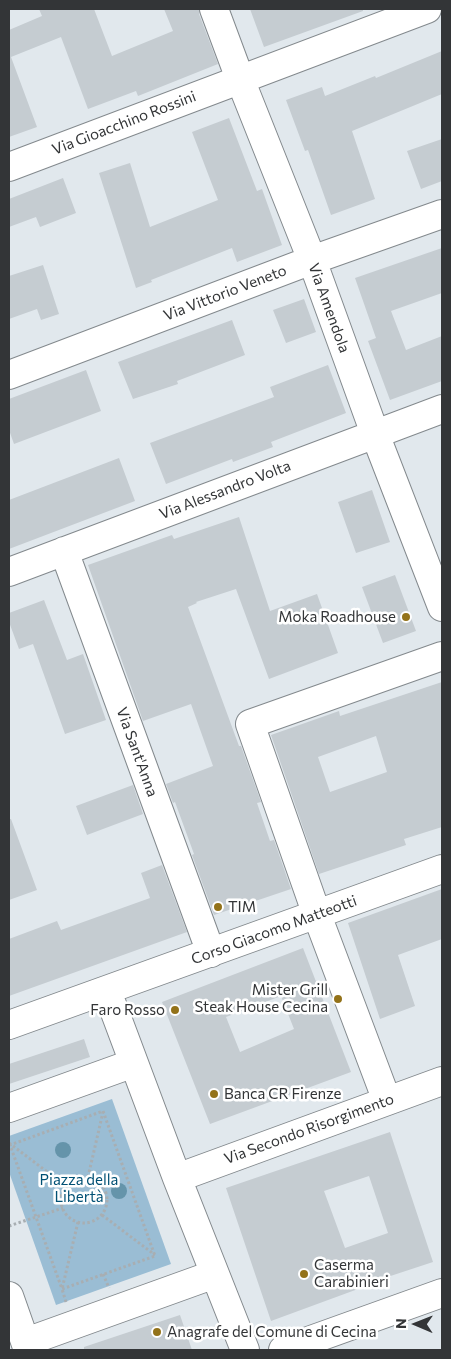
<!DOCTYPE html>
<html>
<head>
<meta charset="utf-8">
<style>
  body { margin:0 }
  #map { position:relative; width:451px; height:1359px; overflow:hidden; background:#e1e8ed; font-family:Commissioner,sans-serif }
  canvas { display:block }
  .frame { position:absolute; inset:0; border:10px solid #333537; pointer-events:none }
  .north { position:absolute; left:391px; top:1299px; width:50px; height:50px; -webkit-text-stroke:4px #fff; paint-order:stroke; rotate:271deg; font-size:14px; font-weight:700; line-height:20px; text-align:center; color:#333537 }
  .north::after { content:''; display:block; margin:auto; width:18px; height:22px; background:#333537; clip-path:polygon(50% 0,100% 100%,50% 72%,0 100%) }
</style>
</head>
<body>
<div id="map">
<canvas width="451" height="1359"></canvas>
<div class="frame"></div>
<div class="north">N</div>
</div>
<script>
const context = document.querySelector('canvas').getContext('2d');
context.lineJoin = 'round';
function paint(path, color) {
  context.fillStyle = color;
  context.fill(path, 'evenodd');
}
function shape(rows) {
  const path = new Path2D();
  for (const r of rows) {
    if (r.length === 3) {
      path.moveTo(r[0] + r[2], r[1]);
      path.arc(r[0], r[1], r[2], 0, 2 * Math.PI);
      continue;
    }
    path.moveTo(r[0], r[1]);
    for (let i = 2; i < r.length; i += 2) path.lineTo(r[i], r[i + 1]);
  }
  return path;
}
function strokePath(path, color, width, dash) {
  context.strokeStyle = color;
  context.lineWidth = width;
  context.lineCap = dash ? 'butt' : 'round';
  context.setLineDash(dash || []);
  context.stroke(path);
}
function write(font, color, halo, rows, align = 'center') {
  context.font = font + ' Commissioner,sans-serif';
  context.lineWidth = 5;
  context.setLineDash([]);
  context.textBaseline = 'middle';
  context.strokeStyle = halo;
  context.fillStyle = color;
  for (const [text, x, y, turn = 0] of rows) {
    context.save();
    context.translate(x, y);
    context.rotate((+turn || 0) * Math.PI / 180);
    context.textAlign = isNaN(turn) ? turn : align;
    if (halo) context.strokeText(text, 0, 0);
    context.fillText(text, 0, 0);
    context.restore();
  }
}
paint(shape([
  [112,1099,171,1264,56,1305,9,1172,9,1136]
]), '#9abdd4');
paint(shape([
  [39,9,94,9,112,56,173,31,164,9,199,9,199,14,218,64,138,96,136,91,88,109,61,37,11,57,37,127,9,137,9,30,42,16],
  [250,9,363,9,363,11,264,47],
  [442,51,442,94,352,131,375,199,331,215,308,150,305,151,286,100,322,87,325,96,375,76,376,78],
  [229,118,257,191,262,189,282,245,237,262,232,248,151,280,152,282,136,288,99,173,130,163,150,227,218,200,192,132],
  [442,139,442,181,421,189,407,151],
  [63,178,76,213,40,227,36,217,9,227,9,199],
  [442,248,442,293,391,311,406,350,442,336,442,381,390,400,368,341,376,338,355,278],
  [43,265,59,314,41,320,37,309,9,319,9,276],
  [304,299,316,332,286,343,273,310],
  [232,320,245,355,177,381,178,384,133,399,118,362],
  [328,365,346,413,271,442,273,447,233,462,232,459,166,484,150,443,274,397,270,387],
  [86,370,101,411,14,444,9,430,9,399],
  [119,458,135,501,9,549,9,500],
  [372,490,390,542,356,553,338,502],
  [239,517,270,611,317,594,338,653,269,679,236,589,196,602,197,603,188,607,239,746,241,746,261,802,257,803,270,841,274,840,291,889,214,915,192,855,194,854,175,802,173,803,166,784,213,766,191,704,143,721,88,565,172,535,174,539],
  [395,575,416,631,383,643,362,587],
  [44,600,67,660,83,654,106,720,65,734,33,644,19,649,9,622,9,613],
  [442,682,442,827,404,839,406,845,319,874,271,735,339,711,340,716],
  [376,736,387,772,330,792,318,757],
  [133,785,143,814,87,835,76,806],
  [9,819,11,819,37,890,9,900],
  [162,865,187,932,9,996,9,939,57,921,61,930,150,898,141,873],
  [442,889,442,939,398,955,415,1006,380,1019,348,923],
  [303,948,351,1072,210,1124,162,1002],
  [281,996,294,1029,240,1052,226,1017],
  [84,1039,90,1057,9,1084,9,1064],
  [390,1132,433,1262,357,1287,358,1289,271,1321,226,1188],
  [369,1176,388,1233,345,1248,324,1191],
  [180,1315,192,1350,84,1350,84,1347]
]), '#c5ccd1');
const minor = shape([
  [214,9,240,79,312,260,375,434,442,607],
  [9,167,427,9],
  [9,375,312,260,442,214],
  [64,551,211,953],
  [9,572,442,409],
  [107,991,177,1178,245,1350],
  [9,1025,442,869],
  [387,1101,317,915,250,724,442,656],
  [9,1108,134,1063],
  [177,1178,442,1081],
  [9,1296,28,1350],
  [26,1342,215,1274],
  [283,1350,442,1293]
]);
strokePath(minor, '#83898d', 30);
strokePath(shape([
  [103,1111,155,1256,62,1289,10,1145,103,1111],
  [9,1143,66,1186],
  [84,1200,23],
  [88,1177,103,1112],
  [102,1215,155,1255],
  [9,1226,63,1208],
  [103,1274,109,1288],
  [66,1302,62,1289,78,1222]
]), '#a8aeb2', 3, [2.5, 2.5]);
strokePath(minor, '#fff', 28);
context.fillStyle = '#6594aa';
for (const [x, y] of [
  [63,1150],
  [119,1191]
]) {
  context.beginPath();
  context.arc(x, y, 8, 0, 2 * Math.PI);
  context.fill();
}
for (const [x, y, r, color] of [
  [406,617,5,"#937219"],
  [218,907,5,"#937219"],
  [338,999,5,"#937219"],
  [175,1010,5,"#937219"],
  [214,1094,5,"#937219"],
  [304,1274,5,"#937219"],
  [157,1332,5,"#937219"]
]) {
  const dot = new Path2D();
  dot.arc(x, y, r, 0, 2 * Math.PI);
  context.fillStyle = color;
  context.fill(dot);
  strokePath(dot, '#fff', 2);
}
write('15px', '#333537', '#fff', [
  ["Via Gioacchino Rossini",124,123,-21],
  ["Via Vittorio Veneto",225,293,-21],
  ["Via Amendola",329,308,70],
  ["Via Alessandro Volta",225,490,-21],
  ["Via Sant'Anna",137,752,70],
  ["Corso Giacomo Matteotti",274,930,-20],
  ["Via Secondo Risorgimento",309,1129,-20]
]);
write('15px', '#333537', '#fff', [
  ["Moka Roadhouse",396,617,"right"],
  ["TIM",228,907],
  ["Mister Grill",328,990,"right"],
  ["Steak House Cecina",328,1007,"right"],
  ["Faro Rosso",165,1010,"right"],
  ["Banca CR Firenze",224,1094],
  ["Caserma",314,1265],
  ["Carabinieri",314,1282],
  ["Anagrafe del Comune di Cecina",167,1332]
], 'left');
write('15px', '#005074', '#fff', [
  ["Piazza della",79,1180],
  ["Libertà",79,1197]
]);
</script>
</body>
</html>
